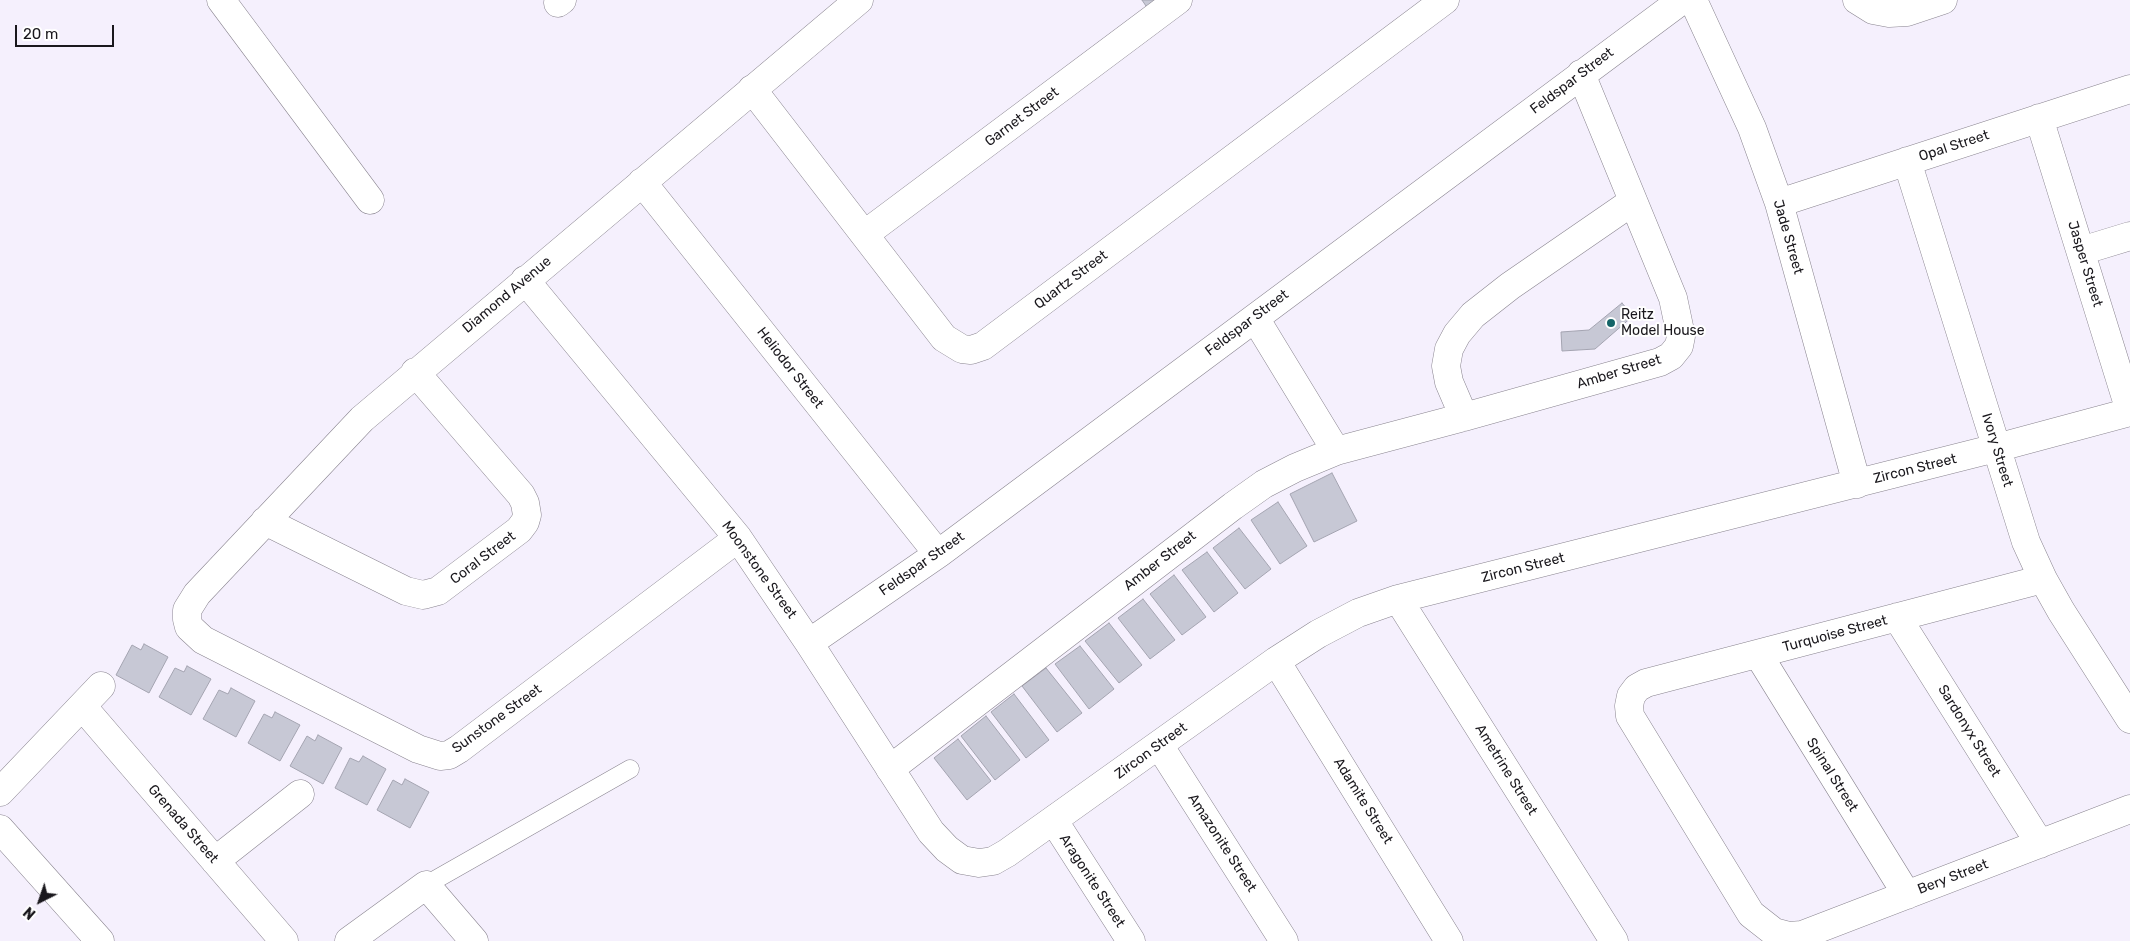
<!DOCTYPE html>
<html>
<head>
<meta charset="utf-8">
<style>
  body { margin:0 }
  #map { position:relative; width:2130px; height:941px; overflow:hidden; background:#f5f0fd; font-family:Rubik,sans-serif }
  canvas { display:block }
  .north { position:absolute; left:15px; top:876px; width:50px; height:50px; -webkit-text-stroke:4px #fff; paint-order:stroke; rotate:221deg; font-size:14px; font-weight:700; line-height:20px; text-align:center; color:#1a181d }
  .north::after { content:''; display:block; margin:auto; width:18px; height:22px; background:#1a181d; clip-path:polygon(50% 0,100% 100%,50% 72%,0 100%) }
  .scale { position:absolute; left:15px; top:25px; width:99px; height:22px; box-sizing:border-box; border:2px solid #1a181d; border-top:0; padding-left:6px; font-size:15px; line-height:18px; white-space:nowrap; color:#1a181d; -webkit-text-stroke:4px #fff; paint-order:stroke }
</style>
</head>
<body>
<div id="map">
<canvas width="2130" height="941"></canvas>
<div class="north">N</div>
<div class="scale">20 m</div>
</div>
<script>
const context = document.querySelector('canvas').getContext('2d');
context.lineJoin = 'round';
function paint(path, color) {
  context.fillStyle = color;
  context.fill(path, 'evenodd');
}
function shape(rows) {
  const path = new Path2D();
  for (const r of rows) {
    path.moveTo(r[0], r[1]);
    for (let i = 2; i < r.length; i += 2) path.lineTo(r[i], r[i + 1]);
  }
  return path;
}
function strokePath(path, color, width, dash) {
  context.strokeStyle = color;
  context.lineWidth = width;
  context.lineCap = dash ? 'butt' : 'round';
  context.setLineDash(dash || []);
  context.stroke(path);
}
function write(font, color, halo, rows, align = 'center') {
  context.font = font + ' Rubik,sans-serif';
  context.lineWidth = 4;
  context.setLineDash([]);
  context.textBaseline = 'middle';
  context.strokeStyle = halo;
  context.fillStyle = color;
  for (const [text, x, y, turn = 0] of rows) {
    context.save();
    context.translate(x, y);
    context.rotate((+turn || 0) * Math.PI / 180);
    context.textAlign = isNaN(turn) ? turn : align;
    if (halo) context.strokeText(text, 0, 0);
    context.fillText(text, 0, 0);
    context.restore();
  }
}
const building = shape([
  [1142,0,1160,0,1148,9,1142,0],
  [1622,303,1633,316,1595,349,1562,351,1561,332,1589,330,1622,303],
  [1332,473,1357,521,1314,542,1290,494,1332,473],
  [1278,502,1307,546,1280,564,1251,520,1278,502],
  [1239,528,1271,569,1245,589,1213,548,1239,528],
  [1207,552,1238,593,1214,612,1182,570,1207,552],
  [1174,575,1206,617,1182,635,1150,594,1174,575],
  [1143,599,1175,640,1150,659,1118,618,1143,599],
  [1109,623,1142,665,1119,683,1085,641,1109,623],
  [144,644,168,657,149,693,116,675,132,645,141,650,144,644],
  [1080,646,1114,689,1089,709,1055,664,1080,646],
  [187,666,211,679,191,715,159,697,175,668,184,672,187,666],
  [1046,668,1082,713,1057,732,1022,686,1046,668],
  [231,688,255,701,236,737,203,719,219,690,228,694,231,688],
  [1014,694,1049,740,1026,758,991,712,1014,694],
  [275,712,300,725,280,761,248,743,264,714,272,718,275,712],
  [986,716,1020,760,995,780,961,736,986,716],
  [318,735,342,748,323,784,290,766,307,736,315,741,318,735],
  [958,739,991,781,967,800,934,758,958,739],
  [363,756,386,769,367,805,335,788,350,758,359,762,363,756],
  [405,779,429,792,410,828,377,810,393,780,402,785,405,779]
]);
paint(building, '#c7c8d5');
strokePath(building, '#a4a4b1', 1);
const lane = shape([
  [426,885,630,769]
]);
const street = shape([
  [221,0,370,200],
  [1693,0,1752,128,1779,203,1857,484],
  [1857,0,1873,10,1889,13,1907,12,1943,0],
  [558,3,562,0],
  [752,89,944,338,962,349,971,350,983,346,1445,0],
  [2039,118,2130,411],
  [1907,161,2026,542,2043,579,2061,611,2130,719],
  [642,182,938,554],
  [1779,203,2130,89],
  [865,234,1178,0],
  [2081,251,2130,236],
  [525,280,738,538,809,643,931,832,947,849,962,860,979,863,993,861,1007,853,1276,661,1318,634,1358,613,1398,599,1996,448,2130,412],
  [1255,318,1336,451],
  [1464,417,1449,382,1446,366,1449,349,1457,334,1473,315,1510,286,1632,202],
  [265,521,406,591,423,595,438,591,519,530,525,522,527,515,525,503,521,495,415,372],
  [738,538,459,749,449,755,440,756,418,749,203,640,189,627,187,619,187,610,197,594,362,419,859,0],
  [2043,579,1646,683,1637,688,1631,696,1629,706,1630,716,1751,914,1774,932,1789,936,1802,935,2130,809],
  [1398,599,1614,941],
  [1897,617,2040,844],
  [809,643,938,554,1682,0],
  [1758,654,1907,895],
  [1276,661,1449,941],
  [82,706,284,941],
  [1159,745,1284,941],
  [890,769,1233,506,1264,484,1295,468,1336,451,1464,417,1660,362,1671,356,1679,346,1681,336,1673,298,1581,74],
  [0,792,101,686],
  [1054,821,1131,941],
  [0,829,100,941],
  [215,861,300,794],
  [349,941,426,885,474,941]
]);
strokePath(lane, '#89848f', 19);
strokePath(street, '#89848f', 29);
strokePath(lane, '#fff', 18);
strokePath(street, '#fff', 28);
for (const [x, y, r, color] of [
  [1611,323,5,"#146467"]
]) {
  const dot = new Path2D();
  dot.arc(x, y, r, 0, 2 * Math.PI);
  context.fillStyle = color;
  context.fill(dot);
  strokePath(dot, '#fff', 2);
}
write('14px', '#1a181d', '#fff', [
  ["Feldspar Street",1572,81,-37],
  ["Garnet Street",1022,117,-37],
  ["Opal Street",1954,146,-18],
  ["Jade Street",1788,237,74],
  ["Jasper Street",2085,264,73],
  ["Quartz Street",1071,280,-37],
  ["Diamond Avenue",507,295,-40],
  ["Feldspar Street",1247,323,-37],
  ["Heliodor Street",790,368,52],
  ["Amber Street",1619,372,-17],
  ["Ivory Street",1997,450,73],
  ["Zircon Street",1915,469,-14],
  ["Coral Street",483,558,-37],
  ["Amber Street",1160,561,-38],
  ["Feldspar Street",922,564,-35],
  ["Zircon Street",1523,568,-14],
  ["Moonstone Street",759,570,54],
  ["Turquoise Street",1835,634,-15],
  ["Sunstone Street",497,719,-36],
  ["Sardonyx Street",1969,731,58],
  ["Zircon Street",1151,751,-36],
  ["Ametrine Street",1506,770,58],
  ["Spinal Street",1832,775,58],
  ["Adamite Street",1363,801,58],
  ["Grenada Street",183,824,49],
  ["Amazonite Street",1222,843,57],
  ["Bery Street",1953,877,-21],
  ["Aragonite Street",1092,881,57]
]);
write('14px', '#1a181d', '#fff', [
  ["Reitz",1621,315],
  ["Model House",1621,331]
], 'left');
</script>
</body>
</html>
